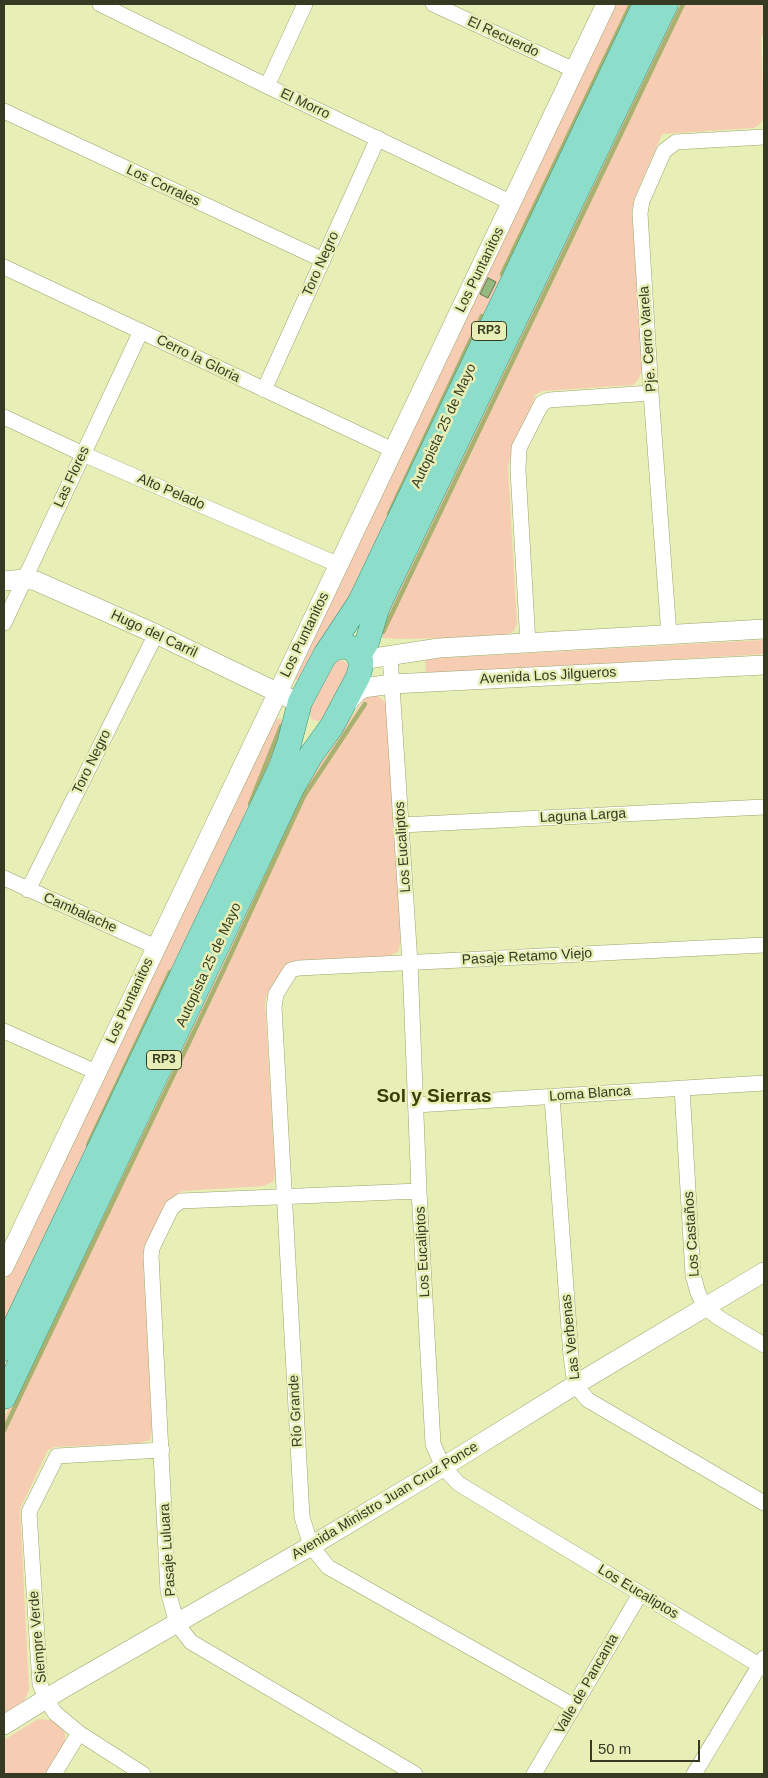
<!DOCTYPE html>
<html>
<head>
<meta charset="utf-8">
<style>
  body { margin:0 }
  #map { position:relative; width:768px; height:1778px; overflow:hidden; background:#e7efb6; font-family:Helvetica,sans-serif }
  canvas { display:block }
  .frame { position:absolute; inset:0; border:5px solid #373a23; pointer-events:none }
  .scale { position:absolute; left:590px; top:1740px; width:110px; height:22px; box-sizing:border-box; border:2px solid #373a23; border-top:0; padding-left:6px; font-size:15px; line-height:18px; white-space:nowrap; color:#373a23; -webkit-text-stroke:4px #e7efb6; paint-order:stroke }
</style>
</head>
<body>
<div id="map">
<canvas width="768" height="1778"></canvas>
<div class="frame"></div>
<div class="scale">50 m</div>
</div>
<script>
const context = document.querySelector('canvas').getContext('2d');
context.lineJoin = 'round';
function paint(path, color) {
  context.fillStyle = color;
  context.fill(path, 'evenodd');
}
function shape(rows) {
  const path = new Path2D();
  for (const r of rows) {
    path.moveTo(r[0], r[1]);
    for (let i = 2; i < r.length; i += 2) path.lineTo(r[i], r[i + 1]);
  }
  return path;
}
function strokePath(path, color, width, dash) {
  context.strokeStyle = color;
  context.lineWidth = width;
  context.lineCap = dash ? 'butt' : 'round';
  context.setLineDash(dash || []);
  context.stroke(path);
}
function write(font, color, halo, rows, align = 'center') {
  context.font = font + ' Helvetica,sans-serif';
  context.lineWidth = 5;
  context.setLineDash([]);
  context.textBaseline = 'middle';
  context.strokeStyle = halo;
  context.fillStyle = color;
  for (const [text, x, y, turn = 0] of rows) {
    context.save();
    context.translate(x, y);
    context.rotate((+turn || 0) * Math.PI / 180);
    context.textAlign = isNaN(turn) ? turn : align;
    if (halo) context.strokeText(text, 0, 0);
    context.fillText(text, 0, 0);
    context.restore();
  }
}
paint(shape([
  [616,4,636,4,365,577,301,679,297,680,294,678],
  [677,4,764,4,764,33,761,37,764,117,760,124,754,128,662,134,634,199,632,211,642,371,638,380,633,385,543,391,536,394,510,458,508,467,517,624,514,631,505,636,403,639,383,638,379,633,380,626],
  [764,640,764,654,426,674,425,659],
  [341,660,348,664,348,674,323,721,318,721,312,719,308,710,329,664,336,661],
  [371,696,378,696,387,704,401,941,398,952,389,956,300,960,290,962,284,967,267,994,265,1003,275,1172,273,1182,264,1186,183,1191,172,1197,167,1205,143,1254,152,1432,150,1440,140,1443,55,1447,48,1450,20,1509,29,1690,24,1701,4,1713,4,1418,304,783,365,698],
  [279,719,283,720,285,724,284,735,4,1332,4,1284,275,720],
  [38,1719,52,1720,59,1725,65,1733,65,1742,45,1774,4,1774,4,1740]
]), '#f6cdb3');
strokePath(shape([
  [502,274,631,4],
  [389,514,482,316],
  [383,632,683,4],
  [250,804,281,726],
  [88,1145,170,972],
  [4,1430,224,969,304,796,365,704]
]), '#a9b171', 4.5);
const building = shape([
  [488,278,496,282,488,298,480,294,488,278]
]);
paint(building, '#96b982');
strokePath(building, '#5c784b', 1);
const minor = shape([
  [100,4,267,86,512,203],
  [433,4,574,70],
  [267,86,305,4],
  [4,111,323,260],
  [4,267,393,450],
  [264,390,378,138],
  [4,417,83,454,339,565],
  [4,623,141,331],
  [669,635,651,393,640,213,642,201,664,151,676,142,764,137],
  [528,644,518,470,519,448,542,403,549,400,651,393],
  [390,655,410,963,419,1191,433,1444,443,1467,459,1484,764,1668],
  [401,825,764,807],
  [4,878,156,947],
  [28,890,156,634],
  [4,1031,96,1072],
  [682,1088,693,1275,698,1293,705,1307,719,1318,764,1345],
  [552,1097,571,1356,575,1385,588,1400,764,1503],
  [416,1105,764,1083],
  [574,1706,328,1567,311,1546,302,1517,274,1007,276,994,291,970,299,968,764,945],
  [54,1774,79,1733],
  [143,1774,79,1733,55,1713,46,1699,40,1684,29,1512,57,1456,162,1450],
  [415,1774,191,1642,177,1624,168,1591,151,1256,152,1248,172,1207,181,1201,419,1191],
  [534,1774,640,1594],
  [694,1774,764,1658]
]);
const tertiary = shape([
  [4,581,24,579,36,581,156,634,289,698],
  [361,660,439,648,764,629],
  [348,702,358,691,363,688,392,684,764,665],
  [4,1267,606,4],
  [4,1725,62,1689,311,1546,443,1467,575,1385,764,1272]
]);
const primary = shape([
  [325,655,360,602,645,4],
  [359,655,367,642,378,606,666,4],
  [4,1349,281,767,289,744,300,702,325,655,336,647,349,647,354,650,361,660,361,666,358,677,332,726,311,755,292,788,4,1397]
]);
strokePath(minor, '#9ca36d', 16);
strokePath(tertiary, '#9ca36d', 20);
strokePath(primary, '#3c9579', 25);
strokePath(minor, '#fff', 15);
strokePath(tertiary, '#fff', 19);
strokePath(primary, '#8cddca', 24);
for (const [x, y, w] of [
  [489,331,35],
  [164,1060,35]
]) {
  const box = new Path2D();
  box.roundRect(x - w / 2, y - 9.5, w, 19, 4);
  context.fillStyle = '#e7efb6';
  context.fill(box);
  strokePath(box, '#373a23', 1);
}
write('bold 12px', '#373a23', null, [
  ["RP3",489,331],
  ["RP3",164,1060]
]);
write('14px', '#373a23', '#e7efb6', [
  ["El Recuerdo",503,37,25],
  ["El Morro",305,104,25],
  ["Los Corrales",163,186,25],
  ["Toro Negro",321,264,-66],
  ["Los Puntanitos",480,270,-64],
  ["Pje. Cerro Varela",648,339,-94],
  ["Cerro la Gloria",198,359,26],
  ["Autopista 25 de Mayo",444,426,-65],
  ["Las Flores",72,477,-65],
  ["Alto Pelado",171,492,23],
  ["Hugo del Carril",154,634,25],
  ["Los Puntanitos",305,635,-64],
  ["Avenida Los Jilgueros",548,676,-3],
  ["Toro Negro",92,762,-64],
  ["Laguna Larga",583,816,-3],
  ["Los Eucaliptos",403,847,-94],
  ["Cambalache",80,913,24],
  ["Pasaje Retamo Viejo",527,957,-3],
  ["Autopista 25 de Mayo",209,965,-65],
  ["Los Puntanitos",130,1001,-65],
  ["Loma Blanca",590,1094,-4],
  ["Los Castaños",692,1234,-94],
  ["Los Eucaliptos",423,1252,-93],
  ["Las Verbenas",571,1337,-96],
  ["Río Grande",296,1411,-93],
  ["Avenida Ministro Juan Cruz Ponce",385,1501,-31],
  ["Pasaje Luluara",168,1550,-94],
  ["Los Eucaliptos",638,1592,31],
  ["Siempre Verde",38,1637,-95],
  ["Valle de Pancanta",587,1684,-60]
]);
write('bold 19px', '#393e05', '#e7efb6', [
  ["Sol y Sierras",434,1097]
]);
</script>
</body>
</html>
